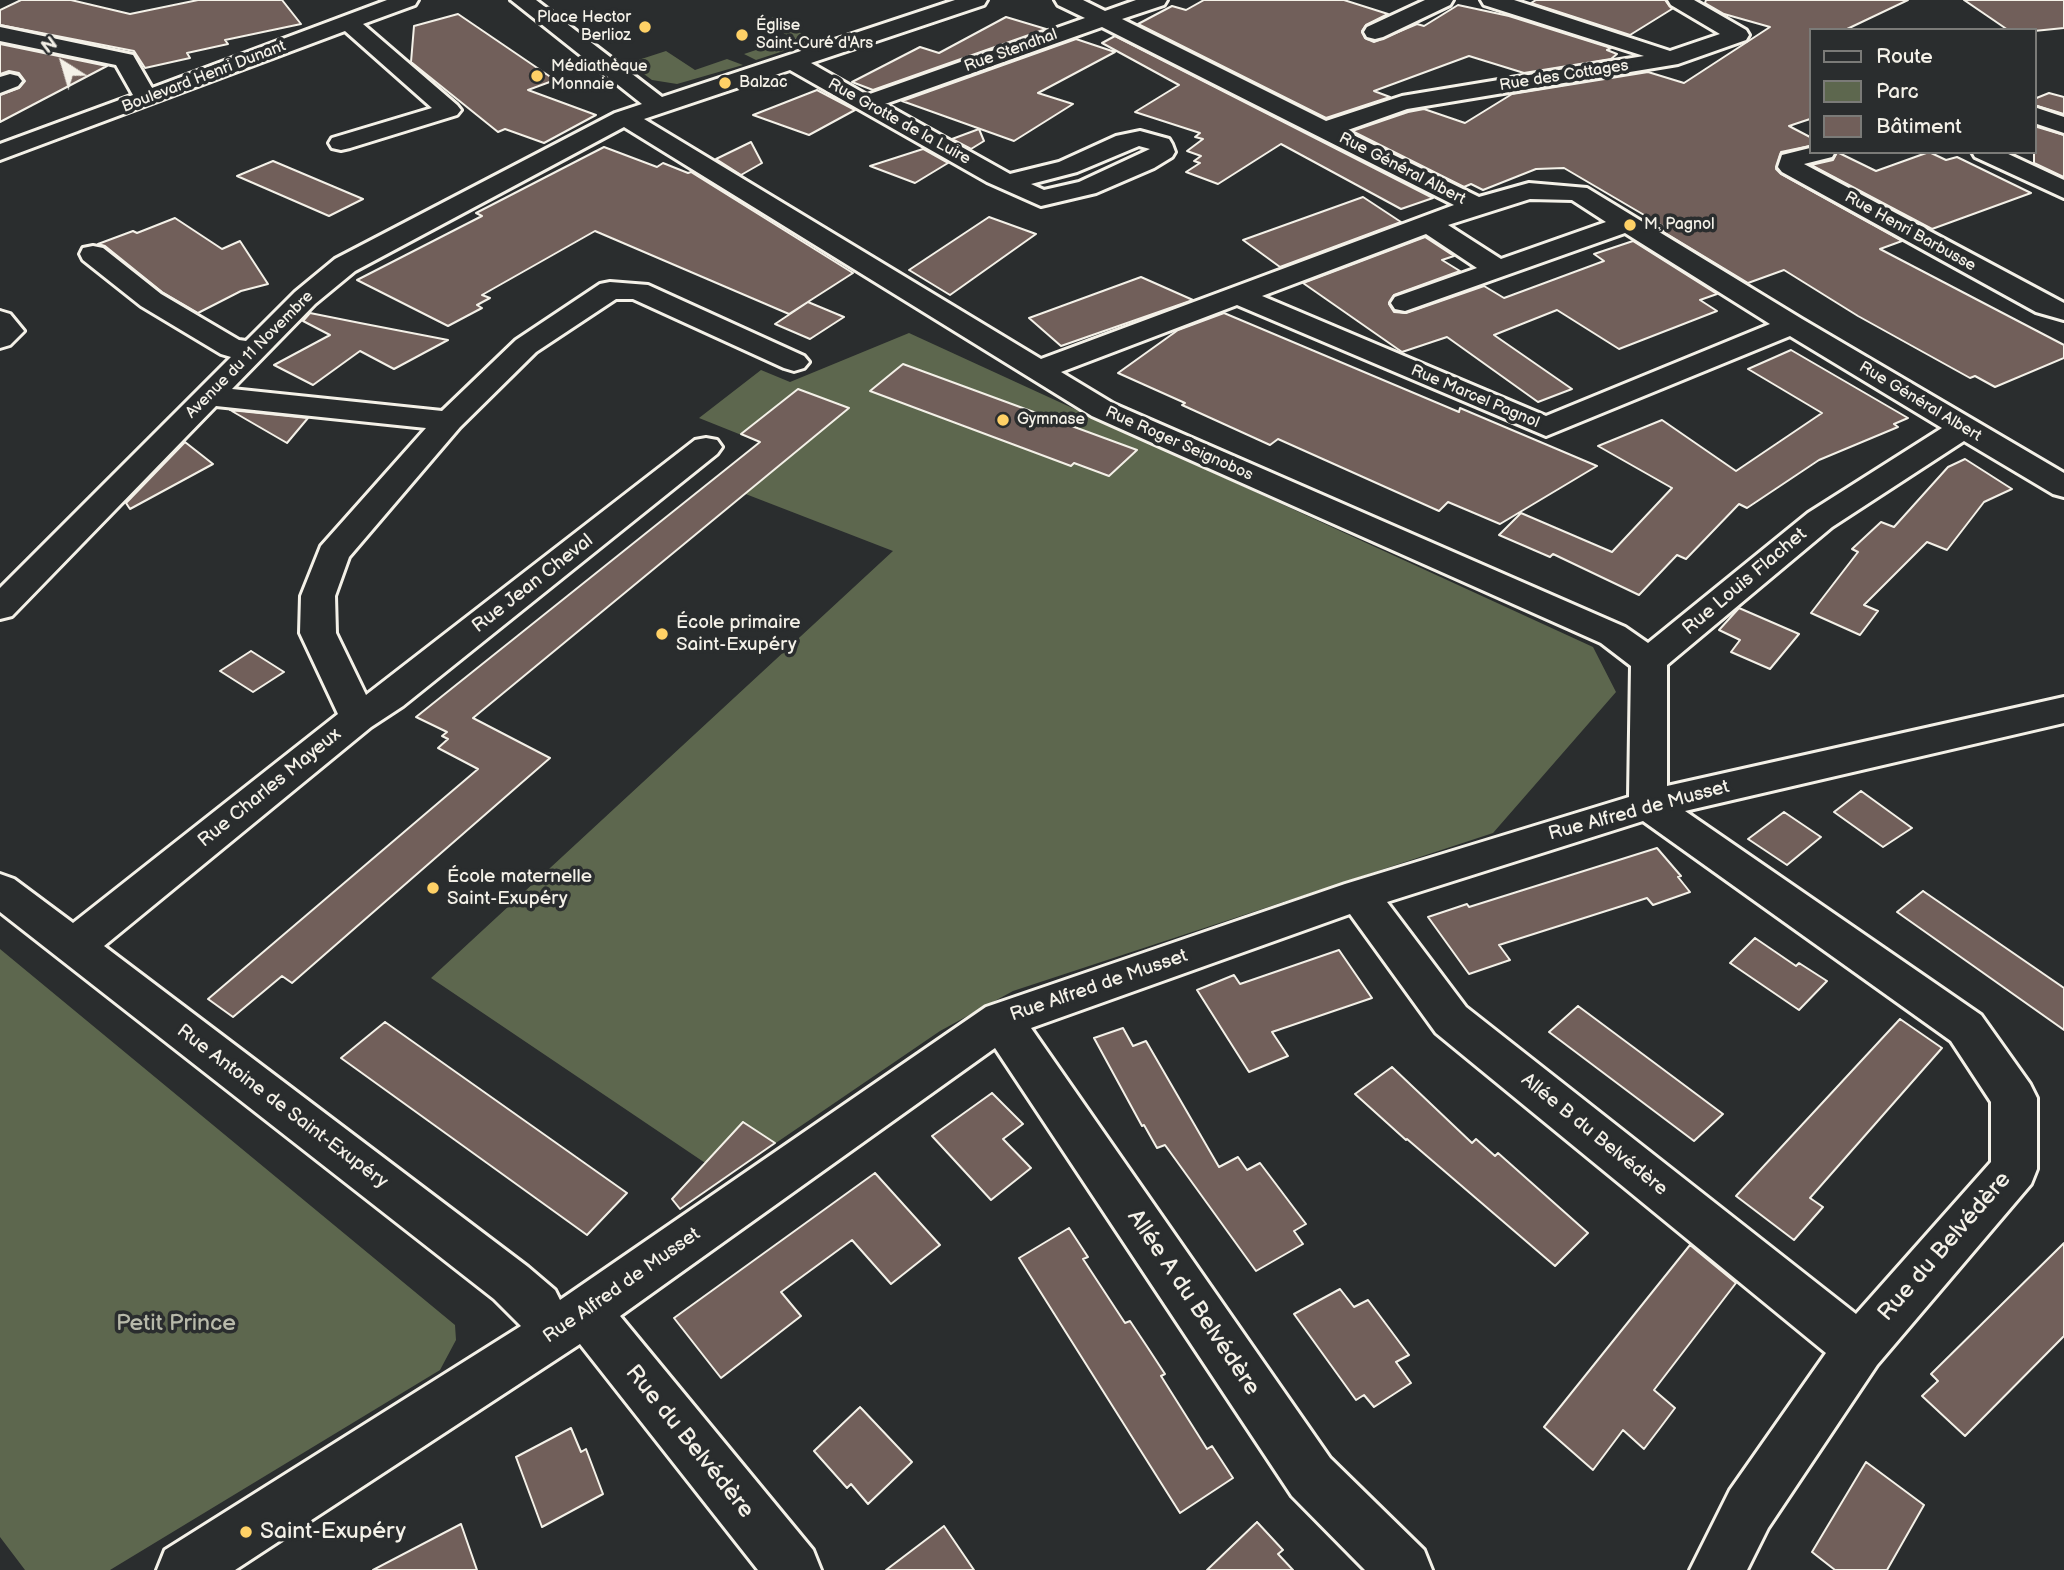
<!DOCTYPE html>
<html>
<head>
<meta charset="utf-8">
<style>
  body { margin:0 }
  #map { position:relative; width:2064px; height:1570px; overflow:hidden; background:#2a2d2e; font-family:"Balsamiq Sans",sans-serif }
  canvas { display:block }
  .legend { position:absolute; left:1809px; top:28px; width:228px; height:126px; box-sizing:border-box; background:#2a2d2e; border:2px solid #7b7b78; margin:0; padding:9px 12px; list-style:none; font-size:21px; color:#f4f1e8 }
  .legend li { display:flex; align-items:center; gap:14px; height:35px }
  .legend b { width:35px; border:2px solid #7b7b78 }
  .north { position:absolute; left:28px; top:28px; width:70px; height:70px; -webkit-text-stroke:5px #2a2d2e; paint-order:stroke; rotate:323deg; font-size:19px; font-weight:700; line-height:28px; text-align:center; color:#f4f1e8 }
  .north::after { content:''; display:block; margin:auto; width:24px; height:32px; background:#f4f1e8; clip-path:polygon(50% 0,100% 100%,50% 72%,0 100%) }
</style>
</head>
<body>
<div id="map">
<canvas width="2064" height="1570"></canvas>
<ul class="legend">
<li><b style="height:9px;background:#2a2d2e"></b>Route</li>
<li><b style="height:19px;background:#5d674e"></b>Parc</li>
<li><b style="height:19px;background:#715f5a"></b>Bâtiment</li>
</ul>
<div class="north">N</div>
</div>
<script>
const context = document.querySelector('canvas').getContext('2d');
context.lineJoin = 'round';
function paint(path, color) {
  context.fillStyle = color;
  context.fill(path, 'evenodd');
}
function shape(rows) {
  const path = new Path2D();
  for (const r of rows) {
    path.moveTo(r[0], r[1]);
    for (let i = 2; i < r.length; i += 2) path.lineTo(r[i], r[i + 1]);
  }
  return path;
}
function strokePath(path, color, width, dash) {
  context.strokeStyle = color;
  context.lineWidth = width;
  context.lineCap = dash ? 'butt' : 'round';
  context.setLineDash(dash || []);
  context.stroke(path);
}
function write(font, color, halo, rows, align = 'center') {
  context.font = font + ' "Balsamiq Sans",sans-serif';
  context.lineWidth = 7;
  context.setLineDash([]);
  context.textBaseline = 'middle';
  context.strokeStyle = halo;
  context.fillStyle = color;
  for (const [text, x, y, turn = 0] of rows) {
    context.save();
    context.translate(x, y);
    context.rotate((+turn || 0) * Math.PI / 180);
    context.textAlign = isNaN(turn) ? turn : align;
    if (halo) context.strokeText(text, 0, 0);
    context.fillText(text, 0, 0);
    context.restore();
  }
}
paint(shape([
  [774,17,814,41,756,60,744,54,792,38,763,21],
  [666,51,695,70,727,59,743,65,677,84,652,80,629,63],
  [909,333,1593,647,1616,692,1493,833,1013,991,940,1031,726,1177,431,978,893,551,712,481,759,442,699,418,761,370,790,382],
  [0,949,455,1325,456,1340,440,1370,110,1570,25,1570,0,1537]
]), '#5d674e');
const building = shape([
  [21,0,71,0,130,14,198,0,282,0,301,24,225,40,228,44,187,53,190,58,145,68,134,51,0,25,0,10,21,0],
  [1204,0,1344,0,1388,14,1366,25,1362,31,1365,38,1374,42,1417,24,1424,26,1458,5,1509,16,1611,48,1607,50,1617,54,1611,59,1524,73,1469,56,1374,91,1390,97,1326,118,1138,24,1172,6,1186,10,1204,0],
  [1536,0,1665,0,1672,9,1630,35,1531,3,1536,0],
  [1706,0,1908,0,1845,30,1810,30,1810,119,1789,126,1810,137,1810,146,1781,152,1776,169,1781,174,1902,241,1880,249,2064,345,2064,358,1995,387,1975,376,1970,378,1858,316,1784,270,1748,283,1662,231,1668,229,1564,168,1536,169,1483,190,1471,184,1464,187,1352,131,1408,112,1424,109,1465,123,1512,94,1648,72,1684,83,1770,27,1724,14,1705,3,1706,0],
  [1964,0,2064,0,2064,28,2034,31,2008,30,1964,0],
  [458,14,555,80,528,90,596,115,544,143,505,129,498,132,411,62,414,26,458,14],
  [1006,17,1046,29,873,90,852,82,920,47,939,53,1006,17],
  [1115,36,1433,198,1401,209,1281,144,1218,184,1186,172,1200,163,1194,161,1201,156,1187,151,1203,139,1195,137,1200,133,1135,112,1179,85,1102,43,1115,36],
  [1076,39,1115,52,1038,93,1073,104,1014,141,902,101,1076,39],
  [0,44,107,66,0,122,0,95,19,88,25,81,19,73,9,71,0,74,0,44],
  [817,90,855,110,809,135,753,115,817,90],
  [2049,93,2064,97,2064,114,2034,105,2034,99,2049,93],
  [2034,126,2064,135,2064,177,2034,163,2034,126],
  [979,129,984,141,971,149,952,139,979,129],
  [751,142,762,163,741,175,716,159,751,142],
  [604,147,657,167,663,163,688,173,691,172,853,273,789,314,595,231,482,295,490,298,477,305,482,308,448,326,357,280,482,216,476,213,604,147],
  [923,149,948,163,915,183,870,166,923,149],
  [1837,152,1876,171,1929,152,1946,160,1957,157,2031,193,1932,229,1811,165,1833,160,1837,152],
  [273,161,363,199,329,216,237,176,273,161],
  [1363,197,1401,222,1280,267,1243,240,1363,197],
  [989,217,1036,234,950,295,909,270,989,217],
  [175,218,222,249,240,241,268,284,241,291,198,313,162,292,105,246,98,244,133,231,137,233,175,218],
  [1425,237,1454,256,1442,260,1460,271,1394,295,1389,304,1394,312,1406,313,1484,286,1504,298,1604,261,1594,254,1633,241,1717,294,1700,300,1717,311,1619,349,1557,310,1494,335,1572,389,1538,402,1447,337,1402,352,1303,283,1425,237],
  [1141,277,1193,300,1061,346,1029,318,1141,277],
  [808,302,844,317,810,339,775,324,808,302],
  [310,313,360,323,448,340,394,369,360,351,313,385,274,365,330,335,303,321,310,313],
  [1224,313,1459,412,1460,408,1597,466,1500,524,1448,502,1439,511,1278,439,1270,445,1182,405,1185,403,1118,373,1178,330,1224,313],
  [1791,350,1908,418,1894,424,1898,427,1819,460,1747,508,1739,504,1686,559,1677,555,1639,595,1553,554,1550,557,1499,535,1521,513,1612,552,1672,488,1598,446,1662,420,1736,471,1822,413,1748,369,1791,350],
  [903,364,1137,450,1109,476,1074,463,1071,466,870,391,903,364],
  [798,389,849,408,473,718,550,758,292,983,282,976,233,1017,208,999,478,769,438,748,448,739,442,736,447,732,416,717,760,442,741,434,798,389],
  [230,410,308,418,287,443,230,410],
  [185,442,213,464,130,509,126,503,185,442],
  [1965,459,2012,489,1984,502,1947,550,1927,542,1864,605,1878,611,1860,635,1811,613,1858,552,1852,549,1881,522,1894,527,1948,467,1965,459],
  [1739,608,1799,634,1770,669,1731,652,1740,640,1719,630,1739,608],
  [251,651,284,672,253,692,220,671,251,651],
  [1861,791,1912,828,1883,847,1834,812,1861,791],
  [1784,812,1821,837,1787,865,1748,839,1784,812],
  [1657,848,1681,876,1678,877,1690,892,1653,905,1647,898,1499,945,1510,960,1469,974,1428,917,1467,904,1469,907,1657,848],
  [1923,891,2064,988,2064,1030,1897,912,1923,891],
  [1755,938,1796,966,1799,963,1827,981,1799,1010,1730,963,1755,938],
  [1339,950,1372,998,1272,1032,1288,1056,1249,1072,1197,990,1234,975,1240,984,1339,950],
  [1578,1006,1660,1067,1723,1114,1694,1141,1549,1032,1578,1006],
  [1900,1019,1942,1048,1810,1198,1823,1207,1794,1240,1736,1196,1900,1019],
  [385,1022,627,1193,587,1235,341,1058,385,1022],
  [1123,1028,1133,1046,1146,1041,1219,1167,1238,1157,1247,1170,1260,1163,1306,1224,1294,1231,1303,1244,1256,1271,1165,1145,1157,1148,1144,1125,1142,1126,1094,1038,1123,1028],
  [1392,1067,1472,1143,1476,1139,1495,1156,1498,1153,1588,1233,1555,1266,1407,1139,1406,1140,1355,1094,1392,1067],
  [992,1093,1023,1124,1003,1139,1031,1168,991,1200,932,1136,992,1093],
  [743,1122,775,1143,680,1209,672,1199,743,1122],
  [875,1173,940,1245,891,1284,852,1240,781,1292,801,1316,721,1378,674,1318,875,1173],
  [1069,1228,1088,1257,1083,1259,1125,1323,1130,1321,1148,1348,1165,1374,1161,1376,1207,1449,1212,1446,1233,1478,1180,1513,1019,1258,1069,1228],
  [2064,1243,2064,1336,1965,1436,1922,1396,1938,1381,1931,1374,2064,1243],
  [1690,1245,1736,1283,1654,1390,1675,1408,1660,1428,1644,1449,1623,1430,1593,1470,1544,1427,1690,1245],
  [1340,1289,1354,1307,1368,1300,1409,1355,1396,1362,1411,1383,1374,1407,1364,1395,1356,1400,1294,1314,1340,1289],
  [860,1407,912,1462,868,1504,851,1484,847,1488,814,1451,860,1407],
  [571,1428,581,1452,586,1449,603,1494,542,1527,516,1457,571,1428],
  [1866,1462,1924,1505,1887,1570,1835,1570,1812,1552,1866,1462],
  [1257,1522,1283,1550,1278,1554,1293,1570,1207,1570,1257,1522],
  [461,1524,477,1570,373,1570,461,1524],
  [944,1526,974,1570,886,1570,944,1526]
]);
paint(building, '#715f5a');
strokePath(building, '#f4f1e8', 2);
const minor = shape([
  [387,0,418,0,415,5,363,24,457,105,461,110,457,115,350,148,341,150,332,148,329,143,332,138,432,108,345,31,0,160,0,144,133,95,116,65,0,41,0,27,133,55,152,88,387,0],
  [511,0,536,0,662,97,955,0,987,0,984,5,811,63,867,95,1085,18,1058,5,1055,0,1083,0,1105,11,1136,0,1167,0,1164,5,1122,19,1326,121,1402,96,1644,56,1484,5,1481,0,1514,0,1670,51,1720,34,1671,5,1668,0,1694,0,1746,30,1749,35,1746,40,1678,64,1407,109,1345,131,1479,197,1529,183,1587,188,1802,319,2064,473,2064,497,2053,494,1964,441,1832,527,1667,665,1667,786,2064,697,2064,723,1685,811,1981,1015,2030,1084,2037,1098,2037,1169,2031,1184,1877,1365,1768,1528,1747,1570,1690,1570,1730,1490,1826,1353,1436,1033,1350,914,1031,1028,1330,1458,1424,1550,1432,1570,1365,1570,1292,1496,995,1048,620,1316,813,1550,821,1570,758,1570,580,1344,235,1570,157,1570,165,1550,521,1326,494,1299,0,912,0,874,14,879,73,923,338,714,300,633,301,596,321,546,426,428,216,406,12,616,0,619,0,588,231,357,221,354,141,306,83,260,80,254,83,248,93,246,103,248,161,294,239,340,246,341,295,292,335,259,615,113,642,104,511,0],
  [1102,27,1454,205,1041,359,644,119,790,70,987,182,1041,206,1096,193,1154,168,1172,157,1175,152,1172,144,1169,139,1140,131,1116,136,1059,162,1010,174,885,104,1102,27],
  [624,127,1092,416,1601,643,1631,666,1629,797,1345,884,986,1007,560,1300,555,1290,528,1267,104,946,371,727,403,706,717,454,722,447,717,440,706,438,695,440,366,695,336,633,335,596,349,557,460,427,536,352,616,299,633,299,784,368,794,371,804,368,809,362,804,356,648,285,610,282,600,284,516,340,442,411,232,389,315,304,355,271,624,127],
  [1139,146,1150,149,1079,182,1044,190,1031,184,1077,172,1139,146],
  [1530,199,1572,200,1606,222,1501,259,1448,225,1530,199],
  [1625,233,1770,324,1546,416,1262,296,1426,234,1477,268,1395,297,1391,303,1395,309,1405,311,1625,233],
  [1237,305,1546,436,1790,336,1942,428,1808,513,1648,643,1625,627,1114,404,1061,372,1237,305],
  [1643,821,1951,1041,1991,1102,1991,1162,1856,1314,1466,1007,1387,902,1643,821],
  [1425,0,1453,0,1450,5,1383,37,1375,39,1367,37,1364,32,1367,27,1425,0],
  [10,74,18,76,22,81,18,86,0,93,0,77,10,74],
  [2034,107,2064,117,2064,133,2034,123,2034,107],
  [1810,148,1810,152,1835,152,1832,157,1804,164,2064,303,2064,320,2036,312,1782,172,1778,167,1782,155,1810,148],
  [1972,152,2004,152,2064,180,2064,198,1975,157,1972,152],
  [0,311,10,314,24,331,10,345,0,348,0,311]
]);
strokePath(minor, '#f4f1e8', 6);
paint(minor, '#2a2d2e');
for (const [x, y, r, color] of [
  [645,27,7,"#ffd166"],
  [742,35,7,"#ffd166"],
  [537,76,7,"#ffd166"],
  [725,83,7,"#ffd166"],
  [1630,225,7,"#ffd166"],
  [1003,420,7,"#ffd166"],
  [662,634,7,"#ffd166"],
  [433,888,7,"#ffd166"],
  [246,1532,7,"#ffd166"]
]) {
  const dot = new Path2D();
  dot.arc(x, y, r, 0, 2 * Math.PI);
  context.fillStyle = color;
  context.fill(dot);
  strokePath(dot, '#2a2d2e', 2.5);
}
write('16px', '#f4f1e8', '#2a2d2e', [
  ["Place Hector",631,18,"right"],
  ["Berlioz",631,36,"right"],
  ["Église",756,26],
  ["Saint-Curé d'Ars",756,44],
  ["Médiathèque",551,67],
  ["Monnaie",551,85],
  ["Balzac",739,83],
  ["M. Pagnol",1644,225],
  ["Gymnase",1017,420]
], 'left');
write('16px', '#f4f1e8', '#2a2d2e', [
  ["Rue Stendhal",1011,51,-20],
  ["Rue des Cottages",1564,76,-9],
  ["Boulevard Henri Dunant",204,77,-21],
  ["Rue Grotte de la Luire",899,122,29],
  ["Rue Général Albert",1402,169,27],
  ["Rue Henri Barbusse",1910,232,29],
  ["Avenue du 11 Novembre",250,355,-45],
  ["Rue Marcel Pagnol",1475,397,23],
  ["Rue Général Albert",1920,402,31],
  ["Rue Roger Seignobos",1179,444,24]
]);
write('19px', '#f4f1e8', '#2a2d2e', [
  ["Rue Louis Flachet",1745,582,-40],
  ["Rue Jean Cheval",533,584,-38],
  ["Rue Charles Mayeux",270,788,-39],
  ["Rue Alfred de Musset",1639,811,-15],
  ["Rue Alfred de Musset",1099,986,-19],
  ["Rue Antoine de Saint-Exupéry",282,1107,37],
  ["Allée B du Belvédère",1594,1135,39],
  ["Rue Alfred de Musset",622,1286,-35]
]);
write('19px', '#f4f1e8', '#2a2d2e', [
  ["École primaire",676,623],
  ["Saint-Exupéry",676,645],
  ["École maternelle",447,877],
  ["Saint-Exupéry",447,899]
], 'left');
write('23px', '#f4f1e8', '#2a2d2e', [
  ["Rue du Belvédère",1945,1247,-49],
  ["Allée A du Belvédère",1193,1303,56],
  ["Rue du Belvédère",689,1442,51]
]);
write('23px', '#b8baaa', '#2a2d2e', [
  ["Petit Prince",176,1324]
]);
write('23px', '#f4f1e8', '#2a2d2e', [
  ["Saint-Exupéry",260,1532]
], 'left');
</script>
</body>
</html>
